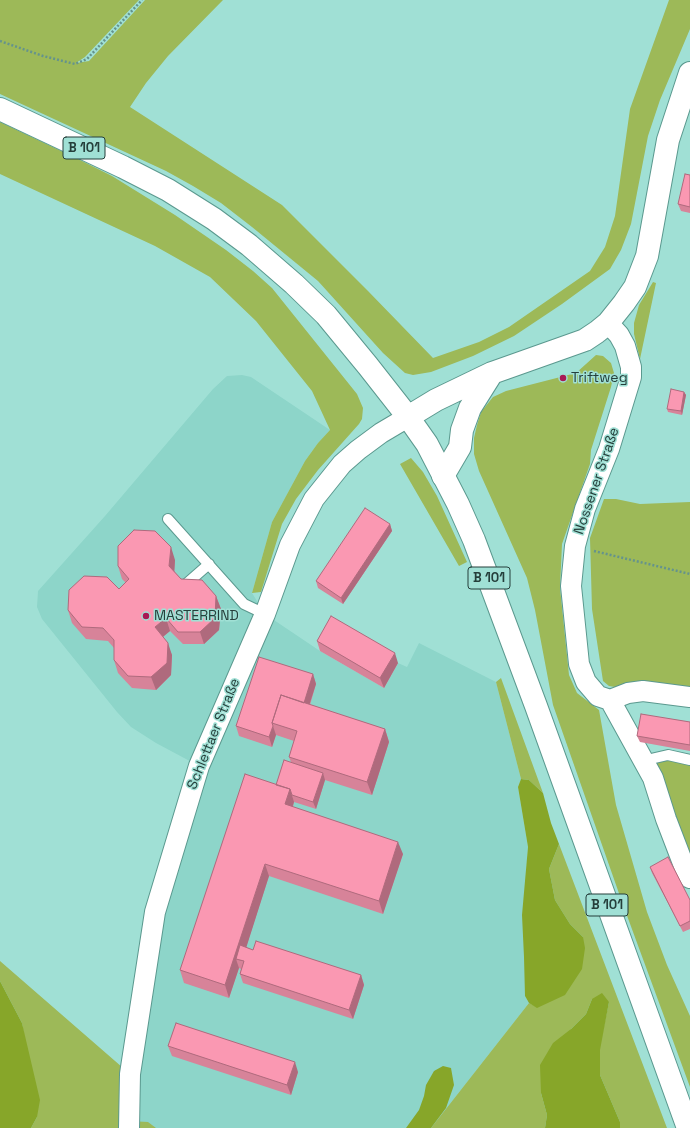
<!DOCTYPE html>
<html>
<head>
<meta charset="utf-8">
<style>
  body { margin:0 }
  canvas { display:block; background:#a0e0d5 }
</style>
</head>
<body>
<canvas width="690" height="1128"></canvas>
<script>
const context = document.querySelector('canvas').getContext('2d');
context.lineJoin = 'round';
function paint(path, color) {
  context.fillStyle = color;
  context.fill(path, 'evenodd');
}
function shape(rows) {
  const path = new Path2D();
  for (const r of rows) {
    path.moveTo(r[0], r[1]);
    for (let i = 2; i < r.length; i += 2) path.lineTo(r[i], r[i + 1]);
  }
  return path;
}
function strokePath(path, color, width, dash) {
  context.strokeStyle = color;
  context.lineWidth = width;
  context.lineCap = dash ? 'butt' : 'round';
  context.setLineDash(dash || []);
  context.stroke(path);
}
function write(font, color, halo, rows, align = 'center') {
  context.font = font + ' "Space Grotesk",sans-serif';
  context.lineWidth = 3;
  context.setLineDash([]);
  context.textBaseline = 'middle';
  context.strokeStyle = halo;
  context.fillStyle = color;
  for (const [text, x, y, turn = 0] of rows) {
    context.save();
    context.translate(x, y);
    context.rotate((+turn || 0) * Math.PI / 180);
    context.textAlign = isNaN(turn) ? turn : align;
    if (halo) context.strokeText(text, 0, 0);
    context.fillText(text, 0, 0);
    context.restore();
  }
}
paint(shape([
  [242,375,251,377,330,430,318,443,305,461,272,522,252,593,265,614,320,651,384,688,398,663,407,667,419,643,496,682,521,779,518,787,528,847,526,874,525,996,529,1003,431,1128,129,1128,155,912,199,766,156,743,131,727,117,712,42,619,37,607,38,591,105,516,213,389,227,376]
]), '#8dd5c9');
paint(shape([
  [0,0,139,0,85,57,76,63,89,61,145,0,223,0,168,56,146,83,130,107,282,205,368,291,433,358,479,342,509,327,590,271,605,247,615,216,630,109,669,0,690,0,690,29,660,100,648,136,631,224,621,250,610,269,562,304,514,336,473,356,431,372,413,375,405,373,383,353,318,281,252,227,221,203,193,186,166,171,0,94],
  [0,122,74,157,112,176,175,215,226,250,253,271,272,288,357,394,363,408,362,419,359,424,318,470,296,499,282,524,261,592,252,593,272,522,305,461,318,443,330,430,312,391,256,321,210,277,155,246,0,174],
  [653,282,656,283,640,359,634,334,634,323,639,305],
  [596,355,603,356,611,363,614,373,611,387,591,450,590,464,562,544,560,588,569,675,577,693,599,710,616,805,647,912,667,965,690,1016,690,1087,622,902,553,705,535,610,527,578,479,471,474,454,474,438,477,425,481,412,493,397,506,391,576,373],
  [411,458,423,472,437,496,467,562,459,566,400,464],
  [604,499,616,499,640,504,690,502,690,697,610,700,615,687,609,686,603,681,592,609,590,538],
  [501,678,543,793,529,780,521,779,496,682],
  [668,755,690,760,690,878,642,761],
  [559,844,667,1128,620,1128,620,1122,600,1075,599,1050,609,1002,592,999,586,1014,571,1029,541,1093,547,1115,545,1128,431,1128,529,1003,537,1007,583,937,570,924,555,900,549,869],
  [0,961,130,1074,129,1121,148,1122,156,1128,31,1128,37,1117,22,1023,0,981]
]), '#9db958');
paint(shape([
  [521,779,529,780,543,793,551,823,559,844,549,869,555,900,570,924,583,937,585,948,582,969,565,995,537,1008,529,1003,525,996,524,957,522,915,528,847,518,787],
  [0,981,22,1023,40,1100,37,1117,31,1128,0,1128],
  [602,993,609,1002,600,1050,600,1075,620,1122,620,1128,545,1128,547,1115,541,1093,540,1065,553,1043,571,1029,586,1014,592,999],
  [443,1066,451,1068,454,1085,446,1108,431,1128,406,1128,419,1110,424,1096,426,1085,434,1071]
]), '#87a629');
const service = shape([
  [168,519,244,604,265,614],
  [185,585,209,564],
  [642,761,668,755,690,760]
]);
const minor = shape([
  [608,323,619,335,625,346,631,367,631,377,609,449,585,509,575,546,571,586,579,664,586,682,598,696,610,700,653,778,666,819,684,866,690,878],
  [610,700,628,693,643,691,690,697],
  [129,1128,130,1074,155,912,199,766,265,614,290,545,314,499,342,464,358,450,381,433,408,417]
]);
const tertiary = shape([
  [408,417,436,400,492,373,585,340,597,332,608,323,624,303,635,287,647,256,668,140,690,73],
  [443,476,460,447,462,430,470,408,492,373]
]);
const primary = shape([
  [0,109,123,167,168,190,214,219,249,245,294,284,326,315,368,366,408,417,427,444,458,504,474,540,536,706,688,1128]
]);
strokePath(service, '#5b998f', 12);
strokePath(minor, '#5b998f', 22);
strokePath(tertiary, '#5b998f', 24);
strokePath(primary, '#5b998f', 24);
strokePath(shape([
  [0,41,43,56,75,64,87,59,142,0],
  [594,551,690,574]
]), '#65938c', 2.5, [2, 2]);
strokePath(service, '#fff', 10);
strokePath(minor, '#fff', 20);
strokePath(tertiary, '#fff', 22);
strokePath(primary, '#fff', 22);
paint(shape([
  [690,175,690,213,681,211,678,204],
  [684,392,686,395,682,415,668,412,667,409],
  [390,524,392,531,343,604,318,588,316,581],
  [175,560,174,571,181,579,216,596,221,609,219,630,204,644,183,644,170,631,163,637,172,655,171,675,156,690,132,688,118,673,114,660,114,648,108,641,86,639,72,623,68,610,119,589,126,583,122,579,118,566],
  [317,641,398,663,384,688,320,651],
  [313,674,316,684,310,705,385,729,389,742,372,795,325,780,316,809,294,802,293,807,403,854,383,914,269,876,246,947,253,950,361,975,364,985,353,1019,243,983,240,974,241,969,239,968,229,998,184,983,180,970,276,785,291,762,289,757,294,741,276,735,272,747,239,736,236,726],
  [690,722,690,751,640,742,637,736],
  [650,867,690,900,690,929,683,932,652,873],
  [168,1046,298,1072,291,1095,172,1056]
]), '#d78399');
paint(shape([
  [684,392,686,395,682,415,681,411],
  [390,524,392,531,343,604,341,598],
  [171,547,175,560,174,578,169,566],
  [216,596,221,609,219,630,204,644,200,632],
  [166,618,170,631,159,640,155,627],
  [168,643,172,655,171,675,156,690,151,677],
  [395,653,398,663,384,688,380,678],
  [313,674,316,684,306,715,303,705],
  [273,726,276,735,272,747,269,737],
  [385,729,389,742,372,795,367,782],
  [323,773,325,780,316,809,313,802],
  [290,789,294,802,289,817,285,804],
  [398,842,403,854,383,914,379,901],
  [265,864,269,876,242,961,236,959,239,968,229,998,225,985],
  [361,975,364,985,353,1019,349,1010],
  [295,1062,298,1072,291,1095,287,1085]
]), '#af6a7d');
const building = shape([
  [685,174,690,175,690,207,678,204,685,174],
  [671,389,684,392,681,411,667,409,671,389],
  [365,508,390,524,341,598,316,581,365,508],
  [134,530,155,531,171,547,169,566,181,579,202,580,216,596,215,618,200,632,178,632,166,618,155,627,168,643,167,663,151,677,128,676,114,660,114,640,103,628,82,627,68,610,69,590,84,576,107,577,119,589,129,579,118,566,118,546,134,530],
  [331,616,395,653,380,678,317,641,331,616],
  [259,657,313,674,304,703,281,695,272,723,273,726,269,737,236,726,259,657],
  [281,695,385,729,367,782,289,757,297,731,272,723,281,695],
  [641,714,690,722,690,745,637,736,641,714],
  [284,760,323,773,313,802,292,795,290,789,276,785,284,760],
  [245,774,290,789,285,804,398,842,379,901,265,864,225,985,180,970,245,774],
  [668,857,690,900,690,921,680,926,650,867,668,857],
  [256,941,361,975,349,1010,240,974,244,961,236,959,240,945,253,950,256,941],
  [176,1023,295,1062,287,1085,168,1046,176,1023]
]);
paint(building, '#fa98b2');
strokePath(building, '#af6a7d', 1);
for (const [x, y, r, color] of [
  [563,378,4,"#a81854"],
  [146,616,4,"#a81854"]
]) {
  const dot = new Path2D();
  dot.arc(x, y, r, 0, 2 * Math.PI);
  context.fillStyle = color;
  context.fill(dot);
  strokePath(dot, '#a0e0d5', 1.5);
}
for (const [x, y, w] of [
  [84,148,42],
  [489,578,42],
  [607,905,42]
]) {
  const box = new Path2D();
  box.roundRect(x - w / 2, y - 11, w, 22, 3);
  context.fillStyle = '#a0e0d5';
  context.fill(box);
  strokePath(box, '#253f3b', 1);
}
write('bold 13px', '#253f3b', null, [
  ["B 101",84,148],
  ["B 101",489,578],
  ["B 101",607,905]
]);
write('14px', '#253f3b', '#a0e0d5', [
  ["Triftweg",571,378],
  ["MASTERRIND",154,616]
], 'left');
write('14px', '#253f3b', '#a0e0d5', [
  ["Nossener Straße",597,481,-71],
  ["Schlettaer Straße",214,734,-68]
]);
</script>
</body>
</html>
